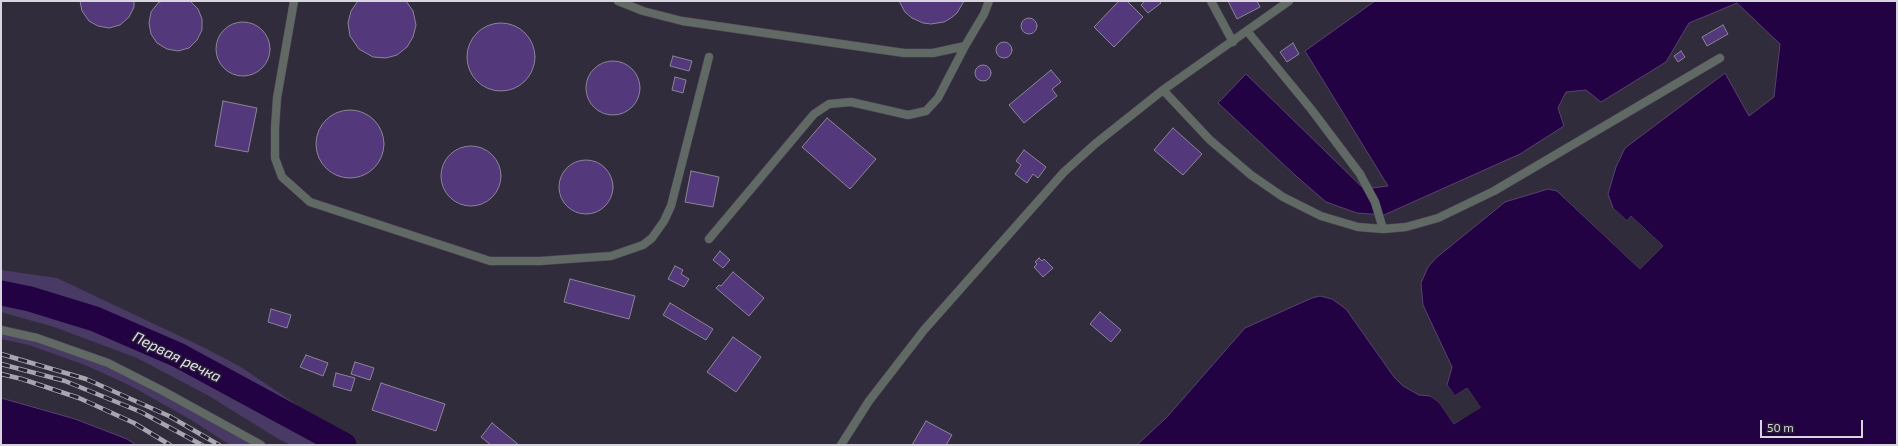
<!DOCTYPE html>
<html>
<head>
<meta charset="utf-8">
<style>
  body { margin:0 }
  #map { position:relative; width:1898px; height:446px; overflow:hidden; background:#312c3b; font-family:"Exo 2",sans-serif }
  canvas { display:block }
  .frame { position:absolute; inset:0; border:2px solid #d8d5df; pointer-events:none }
  .scale { position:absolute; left:1760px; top:420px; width:103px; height:18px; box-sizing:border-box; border:2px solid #d8d5df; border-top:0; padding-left:5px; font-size:12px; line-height:14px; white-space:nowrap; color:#d8d5df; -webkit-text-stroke:3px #272231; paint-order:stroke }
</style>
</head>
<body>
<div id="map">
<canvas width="1898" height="446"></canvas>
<div class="frame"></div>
<div class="scale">50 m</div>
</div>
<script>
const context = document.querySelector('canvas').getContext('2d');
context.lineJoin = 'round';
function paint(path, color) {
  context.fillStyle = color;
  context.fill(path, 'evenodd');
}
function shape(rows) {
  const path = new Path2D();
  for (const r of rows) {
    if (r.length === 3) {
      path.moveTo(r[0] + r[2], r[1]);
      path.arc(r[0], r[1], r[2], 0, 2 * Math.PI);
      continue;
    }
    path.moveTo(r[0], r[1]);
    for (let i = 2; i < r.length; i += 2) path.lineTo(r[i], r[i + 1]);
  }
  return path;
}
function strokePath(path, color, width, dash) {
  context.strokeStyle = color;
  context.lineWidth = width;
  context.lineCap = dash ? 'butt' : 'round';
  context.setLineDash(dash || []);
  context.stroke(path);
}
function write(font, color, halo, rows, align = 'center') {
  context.font = font + ' "Exo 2",sans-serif';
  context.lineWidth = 3;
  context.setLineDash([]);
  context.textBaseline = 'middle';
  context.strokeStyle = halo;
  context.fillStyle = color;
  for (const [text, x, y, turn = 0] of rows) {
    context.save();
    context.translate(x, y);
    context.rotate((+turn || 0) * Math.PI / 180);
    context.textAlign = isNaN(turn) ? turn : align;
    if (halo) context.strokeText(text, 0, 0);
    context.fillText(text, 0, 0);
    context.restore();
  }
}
paint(shape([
  [1,270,57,278,205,348,241,367,356,445,291,445,280,440,209,396,137,358,54,327,1,312],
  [1,331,31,339,90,359,135,380,254,445,230,445,193,421,131,386,85,365,29,345,1,339]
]), '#493965');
const water = shape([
  [1375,1,1897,1,1897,445,1137,445,1167,417,1245,328,1312,298,1320,296,1332,299,1346,309,1394,377,1403,386,1419,395,1430,396,1439,402,1454,424,1480,407,1467,388,1455,396,1447,385,1452,367,1423,305,1421,283,1428,267,1436,258,1505,202,1548,189,1557,191,1640,269,1663,246,1631,216,1627,221,1613,208,1608,194,1616,167,1625,148,1725,73,1749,116,1774,97,1780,44,1737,3,1689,23,1666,62,1601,102,1586,90,1566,92,1558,108,1564,126,1520,154,1384,215,1357,213,1326,202,1296,176,1218,103,1246,74,1364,189,1388,186,1305,51,1375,1],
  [1,398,75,419,127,439,136,445,1,445,1,398]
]);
paint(water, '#220242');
strokePath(water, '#594171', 1);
paint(shape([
  [1566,196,1640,266,1660,246,1631,219,1625,222,1612,209,1613,208,1627,221,1631,216,1663,246,1640,269,1565,198],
  [1447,385,1455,396,1467,388,1481,408,1454,424,1439,402,1430,396,1432,394,1440,400,1455,421,1478,407,1466,390,1455,398,1445,386]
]), '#312c3b');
strokePath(shape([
  [1,293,30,299,95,319,178,355,344,445]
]), '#220242', 25);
const building = shape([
  [80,1,134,1,134,7,129,17,120,25,109,28,98,26,89,21,82,11,80,1],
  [162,1,190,1,198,9,202,19,202,30,197,40,189,48,178,51,167,49,157,43,151,34,149,23,151,12,158,3,162,1],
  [358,1,406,1,413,11,416,25,413,37,407,47,397,55,386,58,373,57,359,49,350,36,348,23,351,11,358,1],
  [899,1,964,1,957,13,951,18,944,22,931,24,923,23,912,18,905,12,899,1],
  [1119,1,1127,1,1143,17,1114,47,1094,27,1119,1],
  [1145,1,1159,1,1161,3,1148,13,1141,5,1145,1],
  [1228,1,1257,1,1260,7,1237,19,1228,1],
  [1029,26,8],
  [243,49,27],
  [501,57,34],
  [1723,25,1728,34,1707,46,1702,37,1723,25],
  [1004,50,8],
  [1293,43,1299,54,1287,62,1280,52,1293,43],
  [1681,51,1685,57,1678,62,1674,56,1681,51],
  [673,56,692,61,689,71,670,66,673,56],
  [613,88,27],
  [983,73,8],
  [1051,70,1061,82,1052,89,1057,96,1024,123,1009,105,1051,70],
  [675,77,686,80,683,93,672,90,675,77],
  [223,101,257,108,248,152,215,146,223,101],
  [350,144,34],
  [827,118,876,159,850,189,802,147,827,118],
  [1173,128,1202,154,1183,175,1154,150,1173,128],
  [471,176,30],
  [1024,150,1046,167,1038,178,1033,174,1027,183,1015,174,1021,165,1016,161,1024,150],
  [586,187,27],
  [691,171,719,177,713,207,685,202,691,171],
  [720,251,730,260,723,268,713,260,720,251],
  [1039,258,1042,261,1044,259,1053,268,1043,277,1034,267,1037,264,1035,262,1039,258],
  [675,266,683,270,681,274,689,279,684,287,668,279,675,266],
  [733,272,764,298,749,316,716,288,719,285,721,286,733,272],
  [570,279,635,296,629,319,564,302,570,279],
  [670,303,713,329,706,340,663,315,670,303],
  [271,309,291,315,287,328,268,322,271,309],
  [1100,312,1121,330,1111,342,1090,324,1100,312],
  [733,337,761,357,736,392,707,372,733,337],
  [306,355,328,363,323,376,300,367,306,355],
  [355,362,374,368,370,380,351,374,355,362],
  [336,373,355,378,351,391,333,386,336,373],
  [381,383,445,404,436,431,372,410,381,383],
  [926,421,952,435,946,445,912,445,926,421],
  [492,423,519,445,491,445,481,437,492,423]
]);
paint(building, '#53387b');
strokePath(building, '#8b8597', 1);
const service = shape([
  [294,1,277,98,275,128,275,158,282,177,310,202,490,261,540,261,611,256,643,245,652,238,664,221,671,206,709,57],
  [618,1,643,11,682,21,904,53,933,53,965,46,984,14,989,1],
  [1211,1,1233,42],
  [1247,31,1311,109,1360,174,1375,202,1383,229],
  [1163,90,1210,140,1251,175,1283,197,1321,216,1358,227,1383,229,1406,227,1438,218,1494,191,1720,58],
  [709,239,814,114,829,104,851,102,908,115,926,111,938,98,965,46],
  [841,445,869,401,924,330,1064,172,1095,144,1163,90,1289,1]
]);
const tertiary = shape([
  [1,330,37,338,108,363,163,391,261,445]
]);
strokePath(service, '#4c4755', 9);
strokePath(tertiary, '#4c4755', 9);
strokePath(service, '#616964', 8);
strokePath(tertiary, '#616964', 8);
const rail = shape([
  [1,354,86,379,169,416,219,445],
  [1,364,65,381,141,412,202,445],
  [1,374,22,379,79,398,134,423,170,445]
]);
strokePath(rail, '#a8a4b0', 4.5);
strokePath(rail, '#272231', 3, [9]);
write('italic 15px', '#e3ddf1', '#272231', [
  ["Первая речка",177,357,26]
]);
</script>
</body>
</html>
